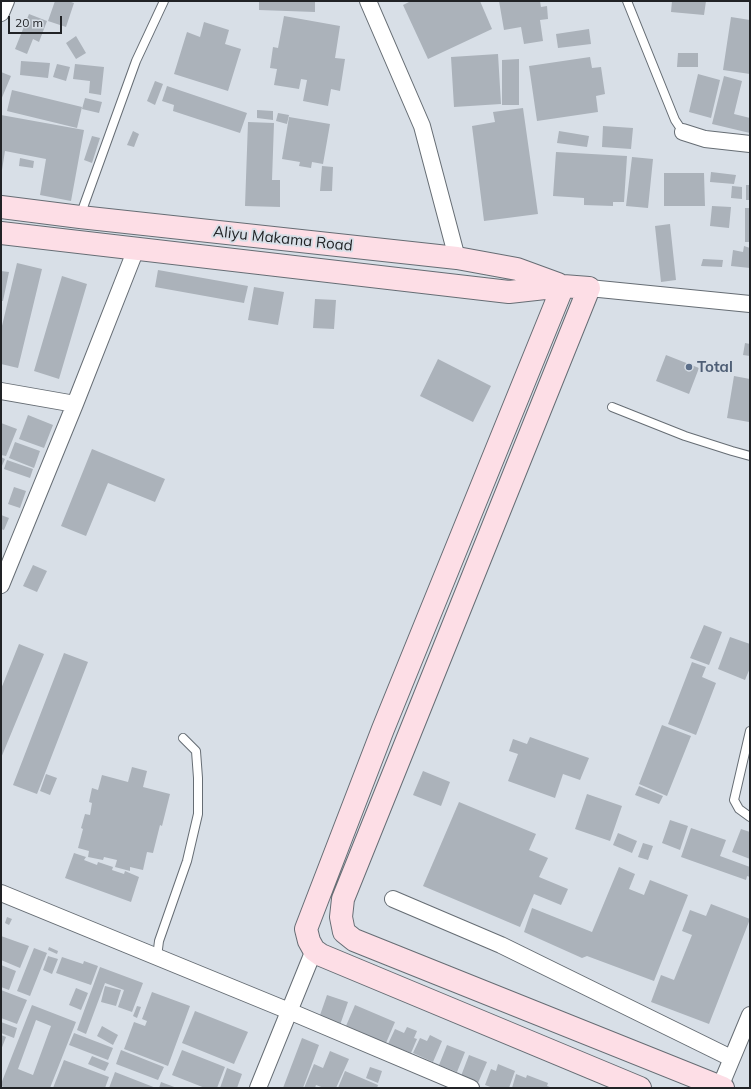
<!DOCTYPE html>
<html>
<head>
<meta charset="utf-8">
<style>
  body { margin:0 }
  #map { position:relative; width:751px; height:1089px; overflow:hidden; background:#d8dfe7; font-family:Mulish,sans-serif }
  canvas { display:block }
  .frame { position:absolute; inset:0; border:2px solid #212326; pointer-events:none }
  .scale { position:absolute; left:8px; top:16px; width:54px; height:18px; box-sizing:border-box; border:2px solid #212326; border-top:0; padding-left:5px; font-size:12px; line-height:14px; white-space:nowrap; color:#212326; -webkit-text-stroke:3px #d8dfe7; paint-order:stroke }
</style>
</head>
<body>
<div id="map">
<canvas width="751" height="1089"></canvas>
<div class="frame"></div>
<div class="scale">20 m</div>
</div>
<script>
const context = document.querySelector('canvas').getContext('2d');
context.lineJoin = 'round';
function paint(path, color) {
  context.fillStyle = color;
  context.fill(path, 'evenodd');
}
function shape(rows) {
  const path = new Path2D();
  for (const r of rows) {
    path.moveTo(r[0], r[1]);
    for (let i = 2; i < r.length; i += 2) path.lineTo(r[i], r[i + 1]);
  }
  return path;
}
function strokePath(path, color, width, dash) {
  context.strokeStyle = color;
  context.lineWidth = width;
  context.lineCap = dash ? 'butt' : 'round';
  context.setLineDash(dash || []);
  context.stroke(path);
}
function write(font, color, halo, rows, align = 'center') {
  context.font = font + ' Mulish,sans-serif';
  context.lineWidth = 4;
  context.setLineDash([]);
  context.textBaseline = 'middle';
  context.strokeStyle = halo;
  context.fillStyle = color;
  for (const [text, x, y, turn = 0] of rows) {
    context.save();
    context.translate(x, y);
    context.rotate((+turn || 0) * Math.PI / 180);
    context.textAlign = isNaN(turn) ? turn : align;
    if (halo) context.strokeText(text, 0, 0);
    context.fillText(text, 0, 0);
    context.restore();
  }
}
paint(shape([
  [55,1,68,1,74,3,66,27,48,21],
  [259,1,315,1,315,12,259,10],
  [411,1,480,1,492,29,428,59,403,5],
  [499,1,540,1,541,7,547,6,548,19,540,20,543,41,524,44,521,27,504,30],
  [672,1,706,1,704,15,671,12],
  [29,14,47,21,39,42,33,39,27,54,15,49],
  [284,16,340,26,335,58,345,59,340,91,331,89,328,106,303,101,307,80,301,79,299,89,274,85,277,69,270,68,273,47,278,48],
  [731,17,750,20,750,74,723,70],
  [204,22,229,30,225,44,241,49,228,91,174,74,187,32,200,37],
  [589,29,591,44,558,48,556,34],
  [76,36,86,53,76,59,66,43],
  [678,53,698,53,698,67,677,67],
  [498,54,501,104,454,107,451,57],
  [590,57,592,68,601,67,605,94,596,96,598,112,537,121,529,66],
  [519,59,519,105,502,105,502,60],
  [21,61,50,63,48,78,20,75],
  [57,64,70,67,66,81,53,77],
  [75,64,104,67,101,95,89,93,90,81,73,79],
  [1,72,11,76,1,100],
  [698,74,720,80,711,118,689,112],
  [724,76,742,81,734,114,750,118,750,133,712,124],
  [155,81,163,84,155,105,147,101],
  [167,86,247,113,240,133,173,111,174,105,162,101],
  [12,90,82,107,77,128,7,111],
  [85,98,102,102,99,113,82,109],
  [523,108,538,214,484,221,472,126,495,122,493,112],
  [257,110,273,111,273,120,257,118],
  [278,113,289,115,287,124,276,121],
  [1,115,84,130,71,201,40,195,46,159,5,151,2,170,1,170],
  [289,117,330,124,323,164,312,162,311,168,299,166,300,162,282,159],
  [248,122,274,123,272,180,280,180,280,207,245,206],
  [603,126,633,128,631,149,602,147],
  [133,131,139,134,134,147,127,145],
  [559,131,589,136,587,147,557,143],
  [92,136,100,138,92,163,84,160],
  [556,152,627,156,624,202,613,202,613,206,584,205,584,198,553,196],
  [632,157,653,159,648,208,626,206],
  [20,158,34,161,33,168,19,166],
  [322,166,333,167,332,191,320,191],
  [711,172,736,175,734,184,710,182],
  [664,173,704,173,705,206,664,206],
  [746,185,750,185,750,200,746,200],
  [732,186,742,187,742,199,731,198],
  [712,206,731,207,729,228,710,226],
  [745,208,750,208,750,242,745,242],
  [670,224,676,280,661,282,655,226],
  [744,246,750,248,750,268,731,266,733,250,743,252],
  [703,259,723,260,722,267,701,266],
  [17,263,42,269,18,368,1,364,1,330],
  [158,270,248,286,244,303,155,287],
  [1,271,9,272,3,301,1,301],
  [62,276,87,284,59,379,34,371],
  [254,287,284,292,278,325,248,320],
  [315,299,336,300,334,329,313,328],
  [745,343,750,344,750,356,743,355],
  [666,355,699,368,689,394,656,381],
  [438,359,491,386,473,422,420,396],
  [734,376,750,379,749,422,727,418],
  [28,415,53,425,44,448,19,439],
  [1,423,17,429,6,456,1,455],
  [15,442,40,451,34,468,9,458],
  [92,449,165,479,155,502,108,483,86,536,61,526],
  [1,457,5,459,1,468],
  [7,460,33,469,30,478,4,469],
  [14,487,26,491,20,508,8,504],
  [1,515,9,518,4,530,1,529],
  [33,565,47,571,37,592,23,586],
  [704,625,722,632,709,665,690,658],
  [730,637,750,644,750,668,745,680,718,669],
  [19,644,44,654,1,758,1,689],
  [64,653,88,662,37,794,13,785],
  [692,662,706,667,702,677,716,683,696,735,668,724],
  [662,725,691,736,667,796,639,784],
  [530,737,589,758,580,780,563,774,555,798,508,781,518,754,509,751,513,739,527,744],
  [132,767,147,771,143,787,170,794,162,826,160,825,153,853,147,852,143,870,130,867,130,871,115,867,117,860,104,857,103,860,88,857,89,851,78,848,83,829,81,828,85,814,90,815,92,803,89,802,92,788,98,790,102,775,128,782],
  [423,771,450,782,441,806,413,795],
  [46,774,57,778,50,795,40,791],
  [639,786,663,796,659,804,635,795],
  [587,794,622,806,610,841,575,829],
  [459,802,536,834,529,850,548,858,539,877,568,889,561,905,534,894,520,927,423,886],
  [670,820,688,826,680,850,662,843],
  [691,828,726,840,720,856,750,867,750,877,747,876,746,880,681,857],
  [741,829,750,832,750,859,732,852],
  [618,833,637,841,632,853,613,845],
  [643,843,653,846,648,860,638,857],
  [74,853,86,857,84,860,97,865,98,862,113,867,112,870,124,874,125,871,139,877,131,902,65,878],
  [619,867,635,874,629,889,644,895,650,880,688,895,654,981,587,956,582,958,524,932,532,908,592,932],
  [711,904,750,919,709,1024,651,1002,661,975,674,980,692,935,682,931,690,910,706,916],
  [7,917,12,919,9,925,5,923],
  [1,936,29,946,20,968,1,960],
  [49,947,58,951,57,954,48,950],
  [34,948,47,953,30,996,17,991],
  [48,956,58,959,52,974,43,970],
  [62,957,83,964,84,961,98,966,91,985,56,973],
  [1,965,16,971,9,990,1,987],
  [100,967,143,983,132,1012,118,1007,124,990,105,983,86,1034,77,1030],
  [105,986,121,990,116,1006,101,1002],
  [76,988,88,993,81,1010,69,1005],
  [1,990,27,1000,17,1024,1,1018],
  [152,992,190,1006,168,1066,124,1049,134,1022,145,1026,147,1021,142,1019],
  [327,995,348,1002,340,1025,319,1018],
  [32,1005,76,1022,50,1088,6,1088,1,1086,1,1084],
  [36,1020,51,1026,33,1075,18,1069],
  [355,1005,395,1022,386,1043,346,1026],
  [137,1006,141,1007,137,1018,133,1016],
  [195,1011,248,1032,234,1064,182,1043],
  [1,1022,17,1028,14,1038,1,1033],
  [102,1026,118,1035,113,1045,97,1036],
  [407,1027,417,1031,414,1038,417,1039,411,1053,388,1044,395,1029,404,1033],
  [74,1033,113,1048,108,1060,69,1045],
  [1,1035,6,1037,1,1050],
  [430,1035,442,1041,433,1062,413,1053,420,1038,427,1041],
  [302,1038,319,1045,303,1088,283,1088],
  [447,1045,465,1052,457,1072,439,1065],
  [121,1050,164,1067,158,1080,116,1064],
  [182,1050,225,1067,217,1088,205,1088,172,1075],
  [330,1051,349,1059,336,1088,324,1088,316,1085,315,1088,304,1088,314,1064,323,1068],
  [469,1055,487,1062,478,1083,461,1076],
  [92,1056,109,1063,105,1071,88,1064],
  [64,1060,109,1077,105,1088,53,1088],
  [498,1064,515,1071,509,1088,493,1088,485,1085,491,1069,496,1071],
  [370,1067,382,1071,378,1083,366,1078],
  [227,1068,242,1074,237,1088,220,1088],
  [345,1071,378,1085,377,1088,338,1088],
  [115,1072,156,1088,109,1088],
  [516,1074,526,1078,527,1075,548,1083,547,1086,553,1088,512,1088],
  [161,1082,177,1088,159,1088]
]), '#abb2ba');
const lane = shape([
  [627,1,675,120,683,132],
  [80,216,136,61,164,1],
  [612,407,685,436,732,451,750,456],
  [750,731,734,800,739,809,750,817],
  [157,957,159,941,187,861,198,814,198,778,196,751,183,738]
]);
const street = shape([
  [368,1,422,126,457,258],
  [1,13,6,1],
  [683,132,705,139,750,144],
  [589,288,750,304],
  [1,391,75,404],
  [1,585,75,404,136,249],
  [1,893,289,1011,471,1088],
  [393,899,501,945,731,1058],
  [720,1087,750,1015],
  [258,1088,314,950]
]);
const secondary = shape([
  [1,207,80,217,457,258,517,269,558,284],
  [1,233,509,292,563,286,589,288,343,899,341,917,344,932,354,940,723,1088],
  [563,286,383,729,306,929,309,941,314,950,321,955,640,1088]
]);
strokePath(lane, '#666d74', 10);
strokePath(street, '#666d74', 18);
strokePath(secondary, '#666d74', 24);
strokePath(lane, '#fff', 8);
strokePath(street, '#fff', 16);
strokePath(secondary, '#fddee6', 22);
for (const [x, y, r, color] of [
  [689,367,4,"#5c6f8a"]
]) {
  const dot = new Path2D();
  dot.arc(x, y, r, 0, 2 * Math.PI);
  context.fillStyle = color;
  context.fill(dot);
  strokePath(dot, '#d8dfe7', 1.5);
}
write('15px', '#212326', '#d8dfe7', [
  ["Aliyu Makama Road",283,239,6]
]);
write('bold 15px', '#4e5e75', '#d8dfe7', [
  ["Total",697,367]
], 'left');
</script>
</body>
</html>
